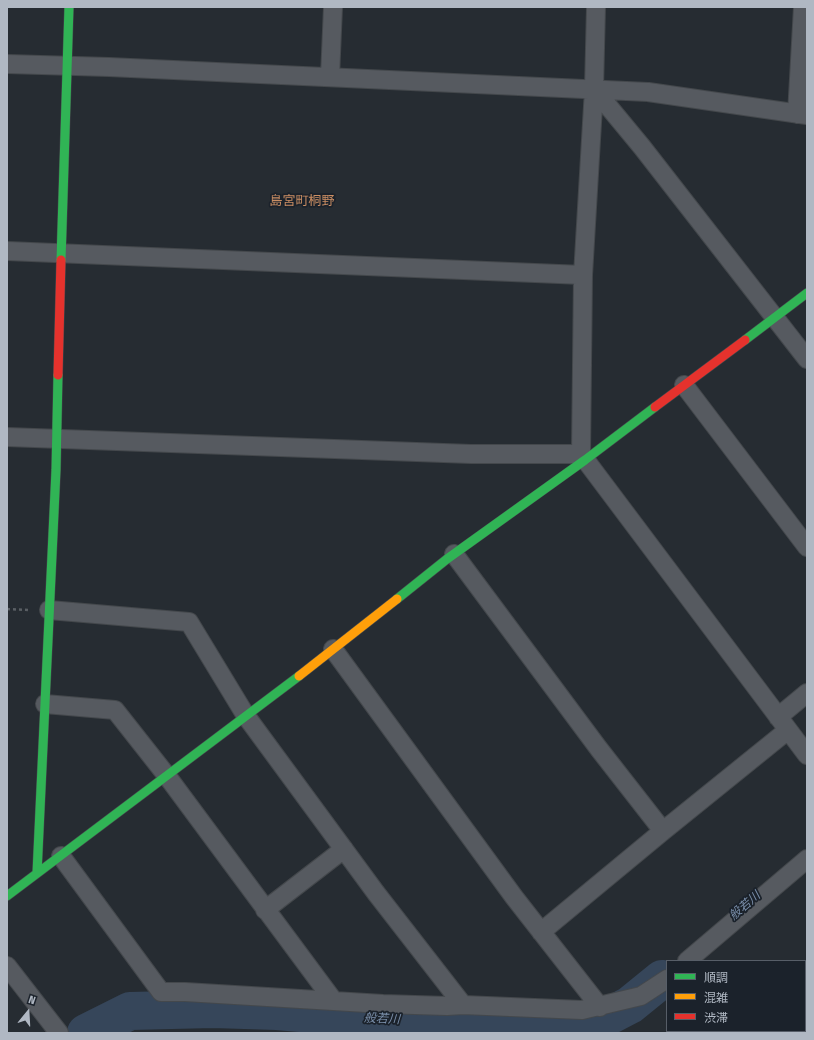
<!DOCTYPE html>
<html>
<head>
<meta charset="utf-8">
<style>
  body { margin:0 }
  #map { position:relative; width:814px; height:1040px; overflow:hidden; background:#262c32; font-family:"Fira Sans Condensed","Noto Sans JP",sans-serif }
  canvas { display:block }
  .frame { position:absolute; inset:0; border:8px solid #b0b8c3; pointer-events:none }
  .legend { position:absolute; left:666px; top:960px; width:140px; height:72px; box-sizing:border-box; background:#1b222b; border:1px solid #575e68; margin:0; padding:5px 7px; list-style:none; font-size:12px; color:#b0b8c3 }
  .legend li { display:flex; align-items:center; gap:8px; height:20px }
  .legend b { width:20px; border:1px solid #575e68 }
  .north { position:absolute; left:8px; top:992px; width:40px; height:40px; -webkit-text-stroke:3px #1b222b; paint-order:stroke; rotate:18deg; font-size:11px; font-weight:700; line-height:16px; text-align:center; color:#b0b8c3 }
  .north::after { content:''; display:block; margin:auto; width:14px; height:18px; background:#b0b8c3; clip-path:polygon(50% 0,100% 100%,50% 72%,0 100%) }
</style>
</head>
<body>
<div id="map">
<canvas width="814" height="1040"></canvas>
<div class="frame"></div>
<ul class="legend">
<li><b style="height:5px;background:#30b455"></b>順調</li>
<li><b style="height:5px;background:#ff9f0a"></b>混雑</li>
<li><b style="height:5px;background:#e5322d"></b>渋滞</li>
</ul>
<div class="north">N</div>
</div>
<script>
const context = document.querySelector('canvas').getContext('2d');
context.lineJoin = 'round';
function shape(rows) {
  const path = new Path2D();
  for (const r of rows) {
    path.moveTo(r[0], r[1]);
    for (let i = 2; i < r.length; i += 2) path.lineTo(r[i], r[i + 1]);
  }
  return path;
}
function strokePath(path, color, width, dash) {
  context.strokeStyle = color;
  context.lineWidth = width;
  context.lineCap = dash ? 'butt' : 'round';
  context.setLineDash(dash || []);
  context.stroke(path);
}
function write(font, color, halo, rows, align = 'center') {
  context.font = font + ' "Fira Sans Condensed","Noto Sans JP",sans-serif';
  context.lineWidth = 3.5;
  context.setLineDash([]);
  context.textBaseline = 'middle';
  context.strokeStyle = halo;
  context.fillStyle = color;
  for (const [text, x, y, turn = 0] of rows) {
    context.save();
    context.translate(x, y);
    context.rotate((+turn || 0) * Math.PI / 180);
    context.textAlign = isNaN(turn) ? turn : align;
    if (halo) context.strokeText(text, 0, 0);
    context.fillText(text, 0, 0);
    context.restore();
  }
}
strokePath(shape([
  [86,1033,130,1011,213,1009,277,1011,370,1019,556,1029,607,1017,630,1005,662,979]
]), '#36465a', 38);
const street = shape([
  [596,7,594,89,583,275,581,454,807,755],
  [7,64,109,67,648,92,807,115],
  [330,77,333,7],
  [594,89,642,147,807,359],
  [797,114,803,7],
  [7,251,583,275],
  [684,385,807,547],
  [7,437,471,454,581,454],
  [454,554,599,749,663,831],
  [49,610,189,622,246,716,376,893,463,1005],
  [333,649,514,897,600,1007],
  [45,704,115,710,167,776,333,1000],
  [778,717,807,693],
  [61,856,161,992,185,992,383,1004,447,1006,463,1005,582,1010,641,996,667,979],
  [265,910,344,849],
  [541,932,663,831,788,730],
  [687,961,807,859],
  [7,966,59,1033],
  [794,1033,796,1031]
]);
const fast = shape([
  [61,260,69,7],
  [745,340,807,293],
  [397,599,447,559,585,460,655,407],
  [37,873,56,470,58,375],
  [7,896,299,676]
]);
const slow = shape([
  [299,676,397,599]
]);
const jam = shape([
  [58,375,61,260],
  [655,407,745,340]
]);
strokePath(street, '#44484c', 20);
strokePath(fast, '#44484c', 10);
strokePath(slow, '#44484c', 10);
strokePath(jam, '#44484c', 10);
strokePath(shape([
  [7,609,28,610]
]), '#5a5f64', 2.5, [3, 3]);
strokePath(street, '#565a60', 18);
strokePath(fast, '#30b455', 9);
strokePath(slow, '#ff9f0a', 9);
strokePath(jam, '#e5322d', 9);
write('italic 12px', '#7a8faa', '#1b222b', [
  ["般若川",745,906,-41],
  ["般若川",382,1019,3]
]);
write('13px', '#ca8e63', '#1b222b', [
  ["島宮町桐野",302,201]
]);
</script>
</body>
</html>
